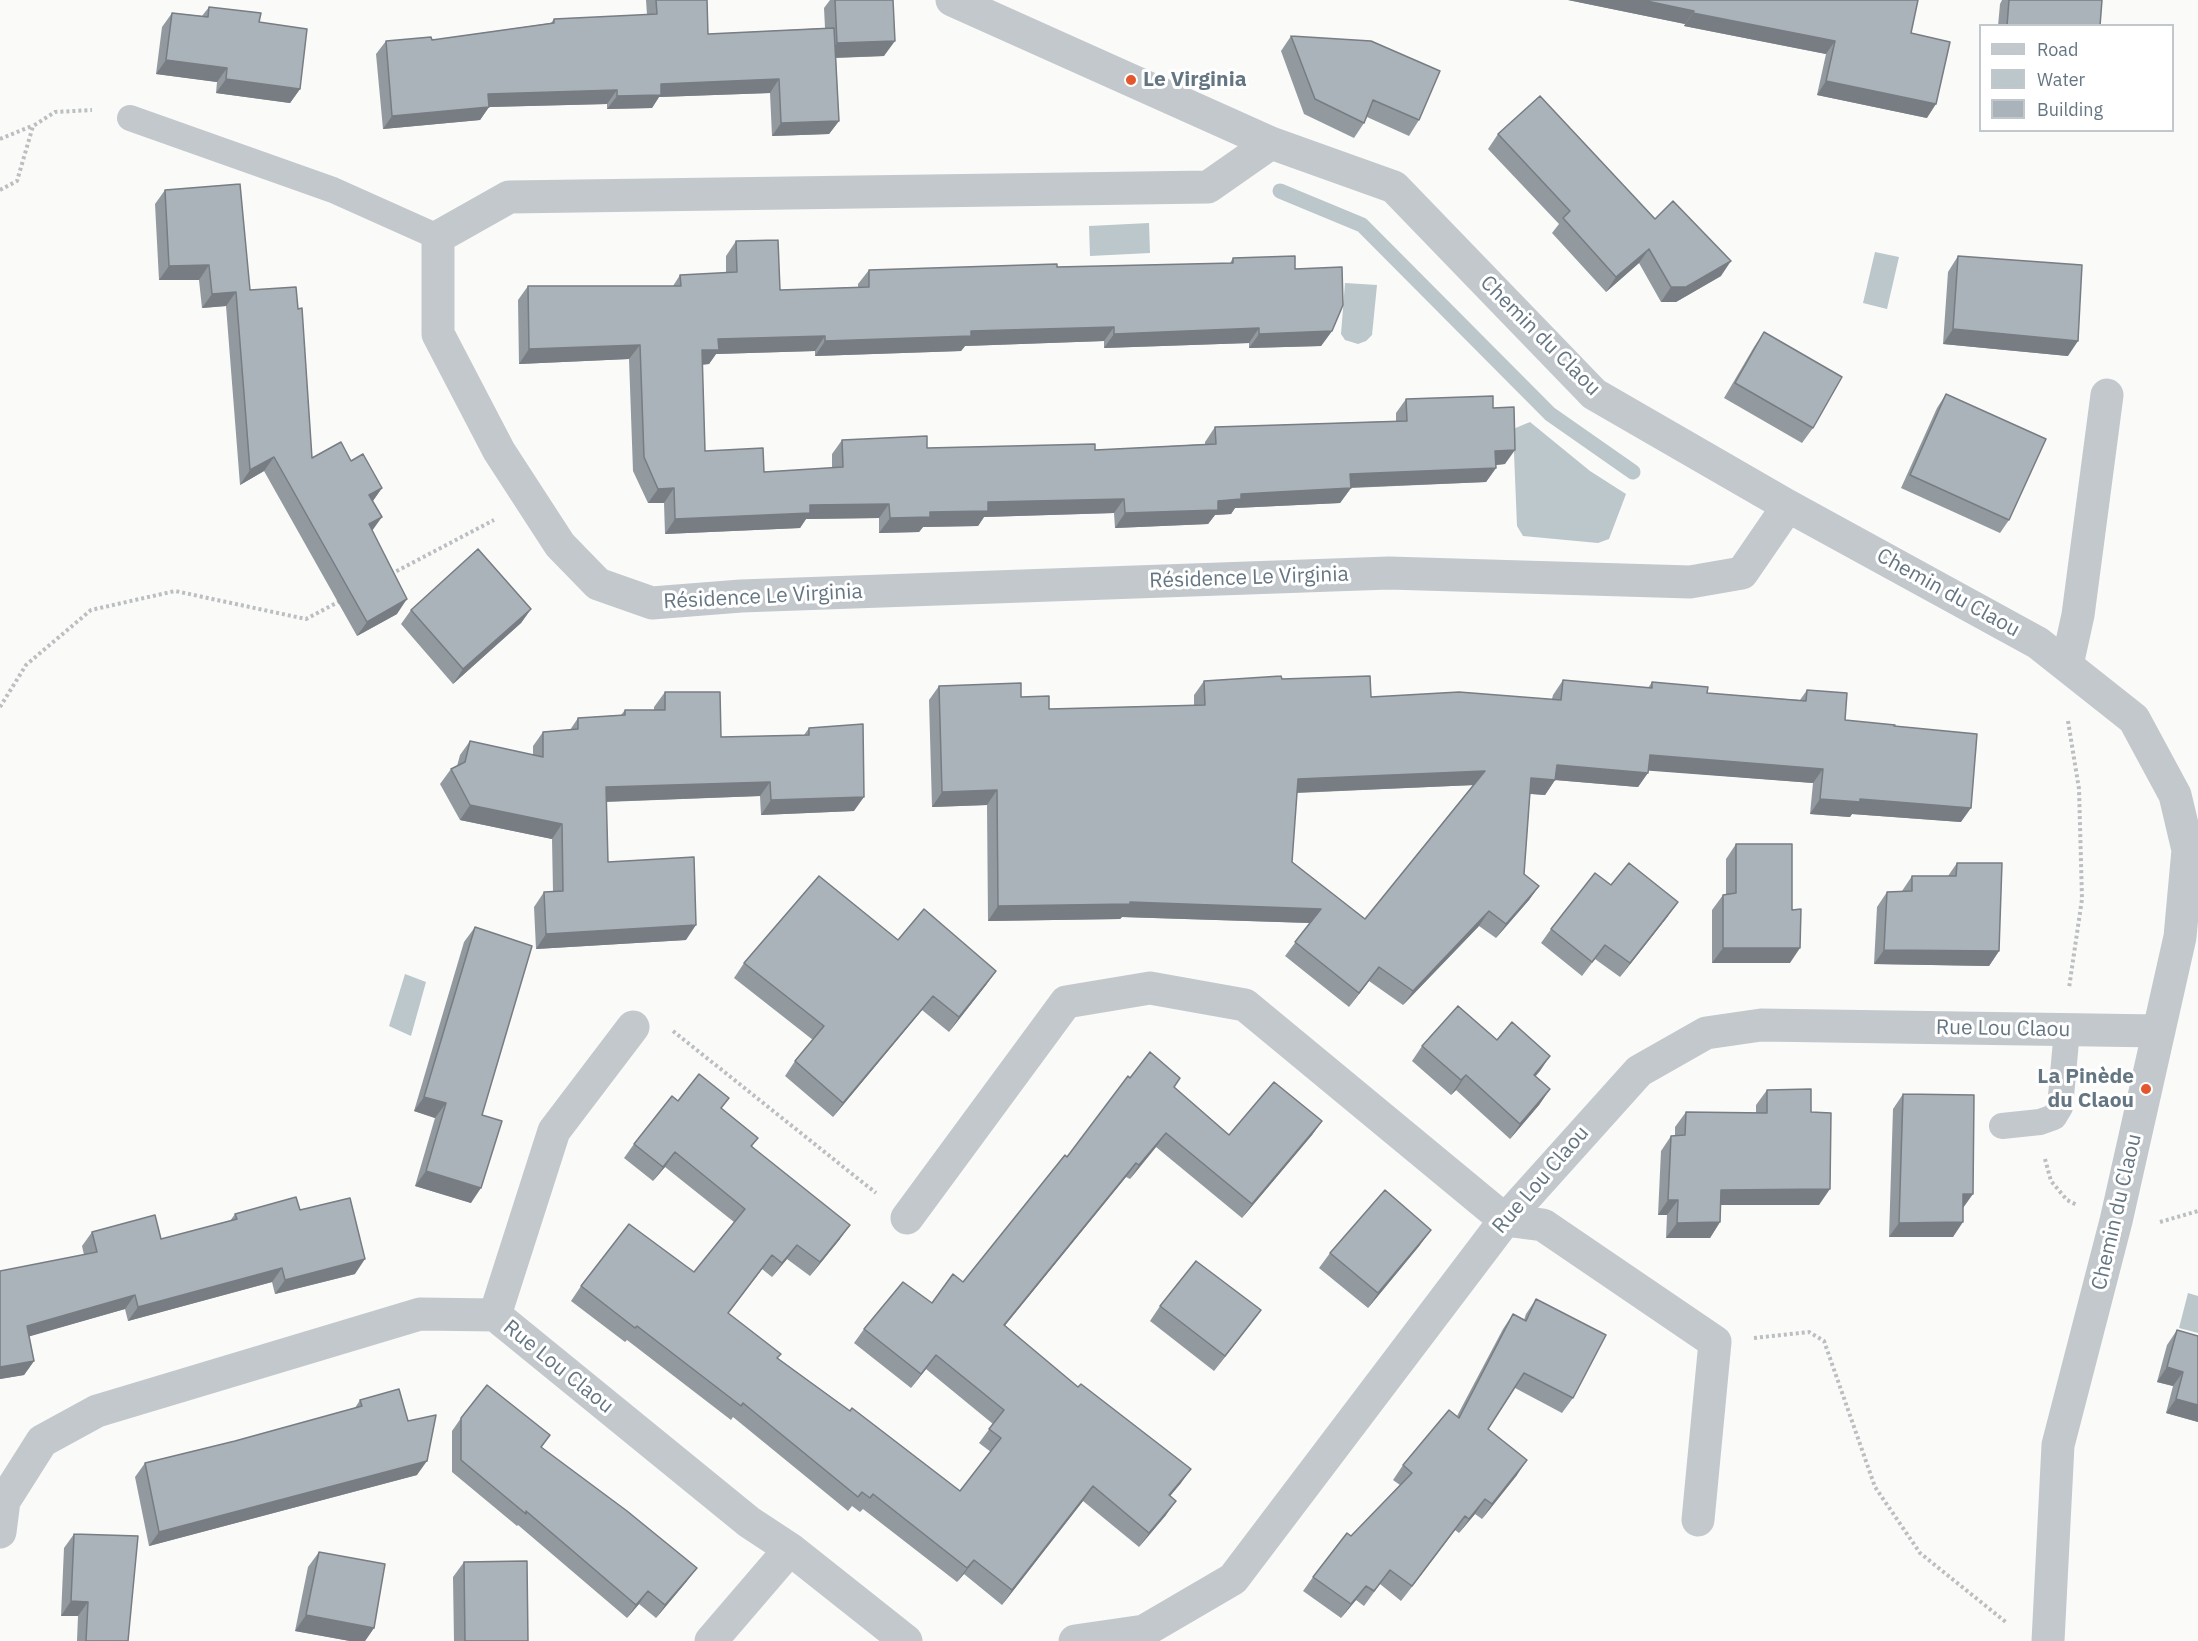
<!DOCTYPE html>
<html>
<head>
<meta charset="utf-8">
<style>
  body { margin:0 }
  #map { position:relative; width:2198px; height:1641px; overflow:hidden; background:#fafaf8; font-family:"IBM Plex Sans",sans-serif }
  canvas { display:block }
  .legend { position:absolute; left:1979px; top:24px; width:195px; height:108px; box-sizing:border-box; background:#fff; border:2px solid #c1c8cd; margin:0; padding:8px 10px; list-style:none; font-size:18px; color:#657683 }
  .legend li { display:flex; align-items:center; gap:12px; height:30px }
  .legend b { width:30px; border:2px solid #c1c8cd }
</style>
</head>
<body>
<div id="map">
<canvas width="2198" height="1641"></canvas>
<ul class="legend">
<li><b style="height:8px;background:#c3c8cc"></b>Road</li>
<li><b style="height:16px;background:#bbc7cb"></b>Water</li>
<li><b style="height:16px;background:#aab3b9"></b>Building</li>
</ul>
</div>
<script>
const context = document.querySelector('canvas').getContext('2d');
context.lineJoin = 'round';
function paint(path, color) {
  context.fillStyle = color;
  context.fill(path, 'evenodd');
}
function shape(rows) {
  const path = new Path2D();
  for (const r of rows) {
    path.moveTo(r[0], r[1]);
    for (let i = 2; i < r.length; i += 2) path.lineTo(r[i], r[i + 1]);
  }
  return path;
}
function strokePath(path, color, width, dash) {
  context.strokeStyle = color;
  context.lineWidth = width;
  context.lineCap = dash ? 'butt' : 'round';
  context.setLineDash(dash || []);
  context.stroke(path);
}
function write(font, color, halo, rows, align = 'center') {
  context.font = font + ' "IBM Plex Sans",sans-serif';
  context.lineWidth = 6;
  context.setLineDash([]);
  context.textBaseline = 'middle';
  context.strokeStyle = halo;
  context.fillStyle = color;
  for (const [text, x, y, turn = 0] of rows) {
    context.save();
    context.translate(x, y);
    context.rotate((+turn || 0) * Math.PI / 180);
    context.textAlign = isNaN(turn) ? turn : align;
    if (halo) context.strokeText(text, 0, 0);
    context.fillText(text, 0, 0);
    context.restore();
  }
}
paint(shape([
  [1149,223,1150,253,1090,256,1089,226],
  [1875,252,1899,257,1887,309,1863,303],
  [1345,283,1377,285,1372,335,1366,341,1358,344,1345,340,1341,334],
  [1530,422,1590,471,1626,494,1609,539,1598,543,1523,536,1517,526,1513,429],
  [405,974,426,982,411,1036,389,1026],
  [2188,1293,2198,1296,2198,1333,2179,1328]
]), '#bbc7cb');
strokePath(shape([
  [1280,191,1362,225,1550,414,1633,472]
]), '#bbc7cb', 15);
strokePath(shape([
  [0,139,32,126],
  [0,190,17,181,33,126,55,112,92,110],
  [391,574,494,520],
  [0,707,26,665,91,610,175,591,306,619,342,600],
  [2068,721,2079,789,2082,899,2069,988],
  [673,1031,876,1193],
  [2045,1159,2051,1181,2067,1200,2077,1205],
  [2160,1222,2198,1211],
  [1754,1338,1809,1332,1824,1341,1875,1487,1920,1553,2007,1623]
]), '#bbbfc2', 4, [3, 3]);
strokePath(shape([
  [130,118,333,190,438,237],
  [2002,1126,2040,1122,2054,1117,2060,1107,2067,1030]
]), '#c3c8cc', 26);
strokePath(shape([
  [952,0,1271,143,1394,187,1594,394,1788,506,2038,643,2134,719,2175,795,2188,850,2180,937,2116,1221,2058,1445,2048,1641],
  [1271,143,1208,187,509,197,438,237,438,334,499,451,560,545,598,584,652,603,741,596,1389,573,1690,582,1742,573,1788,506],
  [2067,665,2078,615,2107,395],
  [907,1218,1066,1002,1150,988,1245,1005,1505,1220,1543,1225,1715,1342,1698,1520],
  [495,1315,554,1131,633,1027],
  [0,1532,4,1501,42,1441,97,1411,420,1314,495,1315,749,1522,790,1549,906,1641],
  [711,1641,790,1549],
  [1075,1641,1144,1631,1233,1579,1505,1220,1639,1071,1706,1033,1761,1025,2159,1031]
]), '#c3c8cc', 33);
paint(shape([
  [646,0,707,0,708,34,825,28,824,8,830,0,893,0,884,56,836,58,839,121,829,134,772,136,770,93,659,97,652,108,607,109,607,104,489,107,480,120,383,129,376,54,386,41,432,40,551,23,554,19,647,15],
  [1568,0,1918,0,1911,33,1927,118,1817,95,1826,54,1684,26,1685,24],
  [2002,0,2102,0,2100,26,1998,26,2000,4],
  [209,7,259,22,300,89,290,103,216,93,217,82,156,74,162,27,172,13,202,16],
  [1291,36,1419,120,1409,136,1367,117,1364,123,1354,138,1304,114,1281,51],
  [1498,134,1655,219,1721,276,1676,302,1661,302,1639,263,1606,292,1552,233,1559,224,1488,149],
  [165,190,250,290,312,458,351,461,382,488,373,501,372,531,397,614,357,636,264,471,240,485,226,306,202,308,199,280,159,280,155,204],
  [736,241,780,290,858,287,858,284,869,270,1057,267,1230,263,1233,258,1295,269,1332,331,1321,346,1249,348,1249,343,1104,348,1104,341,965,346,961,351,815,356,815,351,716,354,709,364,702,365,705,451,764,472,832,468,832,454,842,440,927,448,1095,450,1205,444,1205,442,1215,427,1396,421,1396,413,1406,399,1493,408,1505,464,1496,465,1496,468,1486,482,1351,488,1340,503,1235,508,1231,514,1215,515,1208,524,1115,528,1114,513,984,517,978,526,923,527,919,532,879,533,879,518,806,519,800,528,665,534,664,503,648,503,633,471,629,359,519,364,518,300,528,286,673,286,680,275,726,273,726,256],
  [1958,256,2068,356,1943,344,1948,272],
  [1764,332,1813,428,1802,443,1724,398,1754,347],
  [1946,394,2009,520,2000,533,1901,488,1937,408],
  [531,609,521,623,453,684,401,624,411,610],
  [1282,679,1371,697,1552,699,1553,695,1563,680,1648,688,1652,682,1707,693,1800,700,1807,690,1845,720,1894,726,1961,822,1852,814,1850,817,1810,814,1813,783,1649,770,1638,787,1555,780,1545,795,1530,794,1524,874,1539,886,1529,900,1496,938,1479,926,1403,1005,1369,981,1349,1007,1285,956,1310,923,1122,917,1120,919,988,921,987,805,932,807,929,700,939,686,1021,697,1049,709,1194,705,1194,695,1204,681],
  [1473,785,1365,919,1292,862,1297,793],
  [665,692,721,737,804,735,809,728,854,811,761,815,760,796,606,802,608,862,686,940,536,949,534,907,544,892,553,892,552,839,460,820,440,784,451,769,457,766,460,755,470,741,533,755,533,746,543,732,570,730,578,718,621,715,625,710,654,710,654,707],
  [1736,844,1792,910,1790,963,1712,963,1712,910,1723,895,1726,894,1726,859],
  [1957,863,1999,951,1989,966,1874,964,1877,907,1887,892,1902,891,1912,876,1948,876],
  [1611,885,1668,916,1620,977,1595,959,1582,976,1541,943,1551,929],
  [475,927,482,1115,471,1203,415,1186,435,1118,414,1111,464,942],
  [898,940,996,971,986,985,949,1032,922,1010,833,1117,785,1076,795,1061,813,1040,734,978,744,963],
  [1497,1040,1550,1056,1535,1076,1550,1089,1539,1105,1510,1139,1456,1090,1451,1095,1412,1061,1422,1046],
  [1130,1078,1174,1087,1229,1135,1322,1121,1312,1135,1242,1218,1156,1147,1130,1179,1126,1177,1005,1325,1181,1483,1170,1496,1166,1515,1139,1547,1083,1501,1002,1605,964,1574,957,1582,863,1509,860,1512,852,1506,848,1511,733,1417,731,1420,627,1340,625,1342,571,1301,581,1286,694,1272,734,1222,665,1167,653,1181,624,1158,634,1144,678,1101,721,1108,758,1138,752,1146,840,1239,810,1276,787,1259,772,1277,762,1269,728,1313,778,1358,850,1411,960,1491,991,1452,979,1443,993,1424,926,1369,911,1388,854,1343,864,1329,932,1303,963,1282,1067,1157],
  [1767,1090,1811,1112,1819,1205,1721,1205,1720,1222,1710,1238,1666,1238,1667,1215,1658,1215,1661,1151,1671,1136,1675,1136,1675,1127,1686,1112,1756,1113,1756,1105],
  [1903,1094,1963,1208,1953,1237,1889,1237,1893,1109],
  [300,1210,355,1274,275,1294,272,1282,128,1321,125,1309,29,1336,34,1361,24,1375,0,1379,0,1271,84,1255,82,1246,92,1232,161,1239,230,1221,235,1214],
  [1420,1245,1368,1308,1319,1268,1330,1253],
  [1536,1299,1573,1398,1562,1413,1515,1388,1488,1429,1517,1475,1482,1519,1475,1514,1459,1533,1455,1530,1401,1601,1380,1584,1364,1606,1356,1600,1341,1618,1303,1591,1313,1577,1400,1485,1393,1480,1403,1465,1457,1416,1503,1329,1513,1314,1524,1320,1526,1314],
  [1160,1306,1261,1310,1214,1371,1150,1321],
  [2177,1330,2198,1422,2166,1413,2173,1386,2157,1382,2167,1345],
  [360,1400,417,1475,149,1546,135,1477,145,1463,235,1441,355,1408],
  [461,1418,550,1435,541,1448,687,1581,656,1618,639,1604,627,1618,518,1525,517,1526,452,1472,452,1431],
  [74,1534,128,1641,77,1641,78,1616,61,1616,64,1548],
  [319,1552,374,1628,365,1641,350,1641,295,1631,308,1567],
  [464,1562,528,1641,454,1641,453,1577]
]), '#929a9f');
paint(shape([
  [1568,0,1642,0,1694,11,1685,24],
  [1693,13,1835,41,1826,54,1684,26],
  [895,41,884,56,826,58,837,43],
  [166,60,227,68,217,82,156,74],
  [226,79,300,89,290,103,216,93],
  [779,79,770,93,659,97,652,108,607,109,617,96,661,84],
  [1826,81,1936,104,1927,118,1817,95],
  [617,90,607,104,489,107,480,120,383,129,392,116,488,94],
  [839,121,829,134,772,136,781,123],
  [1649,249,1639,263,1606,292,1616,277],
  [1731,261,1721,276,1676,302,1661,302,1671,287],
  [209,265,199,280,159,280,169,266],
  [236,292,226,306,202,308,212,294],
  [1114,327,1104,341,965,346,961,351,815,356,825,341,971,331],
  [1259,328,1249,343,1104,348,1114,334],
  [1953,329,2078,341,2068,356,1943,344],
  [1332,331,1321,346,1249,348,1259,334],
  [825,336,815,351,716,354,709,364,691,365,702,350,718,339],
  [640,345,629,359,519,364,529,349],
  [1515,450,1505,464,1485,466,1495,451],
  [274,457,264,471,240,485,250,470],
  [1496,468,1486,482,1340,488,1350,474],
  [382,488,372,502,369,495],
  [674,488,664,503,648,503,658,489],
  [1351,488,1340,503,1235,508,1231,514,1215,515,1208,524,1115,528,1125,513,1241,494],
  [1124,499,1114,513,984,517,978,526,923,527,919,532,879,533,890,518,988,502],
  [889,504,879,518,806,519,800,528,665,534,675,519,810,505],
  [382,517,372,531,369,524],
  [407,599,397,614,357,636,367,622],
  [531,609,521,623,453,684,463,669],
  [1650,755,1823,769,1813,783,1640,770],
  [1557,765,1648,773,1638,787,1555,780,1545,795,1521,793,1531,778],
  [1485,771,1475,785,1288,793,1298,779],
  [770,782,760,796,596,802,606,787],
  [997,790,987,805,932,807,942,792],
  [864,797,854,811,761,815,771,800],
  [1820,799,1860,799,1971,808,1961,822,1852,814,1850,817,1810,814],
  [470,805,562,824,552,839,460,820],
  [1539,886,1529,900,1496,938,1506,924],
  [1130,902,1321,909,1311,923,1122,917,1120,919,988,921,998,906],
  [1678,902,1668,916,1620,977,1630,963],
  [1489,911,1479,926,1403,1005,1413,991],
  [696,925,686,940,536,949,546,934],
  [1723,948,1800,948,1790,963,1712,963],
  [1884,950,1999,951,1989,966,1874,964],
  [1379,967,1369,981,1349,1007,1359,993],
  [996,971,986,985,949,1032,959,1017],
  [933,996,922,1010,833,1117,843,1103],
  [1550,1056,1540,1071,1524,1090,1534,1075],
  [1466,1075,1456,1090,1451,1095,1461,1080],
  [1550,1089,1539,1105,1510,1139,1520,1124],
  [424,1097,446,1103,435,1118,414,1111],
  [1322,1121,1312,1135,1242,1218,1252,1204],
  [1166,1133,1156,1147,1130,1179,1139,1165],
  [675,1152,665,1167,653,1181,663,1167],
  [1136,1163,1126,1177,994,1339,1004,1325],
  [426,1171,481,1188,471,1203,415,1186],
  [1830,1189,1819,1205,1710,1205,1721,1190],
  [1963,1194,1973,1194,1963,1208],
  [1668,1200,1678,1200,1667,1215,1658,1215],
  [1720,1222,1710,1238,1666,1238,1677,1223],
  [1963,1222,1953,1237,1889,1237,1899,1223],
  [850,1225,840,1239,810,1276,820,1262],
  [1431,1230,1420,1245,1368,1308,1378,1293],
  [797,1245,787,1259,772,1277,782,1263],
  [772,1255,762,1269,718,1327,728,1313],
  [365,1259,355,1274,275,1294,285,1280],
  [282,1268,272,1282,128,1321,138,1307],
  [135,1295,125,1309,17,1340,27,1326],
  [1261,1310,1250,1325,1214,1371,1225,1356],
  [936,1355,926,1369,911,1388,921,1374],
  [34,1361,24,1375,0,1379,0,1367],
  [2167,1367,2183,1372,2173,1386,2157,1382],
  [2176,1399,2198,1405,2198,1422,2166,1413],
  [1527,1460,1517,1475,1482,1519,1492,1504],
  [427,1461,417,1475,149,1546,159,1532],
  [1191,1469,1181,1483,1159,1509,1169,1495],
  [1093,1486,1083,1501,1002,1605,1012,1590],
  [1485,1499,1475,1514,1459,1533,1469,1519],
  [1176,1501,1166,1515,1139,1547,1149,1533],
  [1465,1516,1455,1530,1401,1601,1412,1586],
  [974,1560,964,1574,957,1582,967,1568],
  [697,1568,687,1581,656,1618,665,1605],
  [1366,1586,1356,1600,1341,1618,1351,1604],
  [648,1591,639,1604,627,1618,636,1605],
  [71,1601,88,1602,78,1616,61,1616],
  [306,1615,374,1628,365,1641,350,1641,295,1631]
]), '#777d82');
const building = shape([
  [656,0,707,0,708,34,834,28,839,121,781,123,779,79,661,84,661,95,617,96,617,90,488,94,489,107,392,116,386,41,431,37,432,40,554,23,554,19,657,14,656,0],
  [835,0,893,0,895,41,837,43,835,0],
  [1642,0,1918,0,1911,33,1950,42,1936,104,1826,81,1835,41,1693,13,1694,11,1642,0],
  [2009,0,2102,0,2100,26,2007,26,2009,0],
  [209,7,261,13,259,22,307,29,300,89,226,79,227,68,166,60,172,13,208,17,209,7],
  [1291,36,1371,41,1440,71,1419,120,1373,100,1364,123,1315,99,1291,36],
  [1540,96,1655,219,1673,201,1731,261,1686,287,1671,287,1649,249,1616,277,1563,218,1570,211,1498,134,1540,96],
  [240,184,250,290,296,287,298,309,302,308,312,458,341,442,351,461,363,454,382,488,369,495,382,517,369,524,407,599,367,622,274,457,250,470,236,292,212,294,209,265,169,266,165,190,240,184],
  [778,240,780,290,869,287,869,270,1057,264,1057,267,1233,263,1233,258,1295,256,1295,269,1342,267,1343,305,1332,331,1259,334,1259,328,1114,334,1114,327,971,331,971,336,825,341,825,336,718,339,719,350,702,350,705,451,763,448,764,472,843,467,842,440,927,436,927,448,1095,444,1095,450,1216,444,1215,427,1407,421,1406,399,1493,396,1493,408,1514,407,1515,450,1495,451,1496,468,1350,474,1351,488,1241,494,1241,499,1218,501,1218,510,1125,513,1124,499,988,502,988,511,930,512,930,517,890,518,889,504,810,505,810,513,675,519,674,488,658,489,644,457,640,345,529,349,528,286,681,286,680,275,737,272,736,241,778,240],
  [1958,256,2082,265,2078,341,1953,329,1958,256],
  [1764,332,1842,377,1813,428,1735,383,1764,332],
  [1946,394,2046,439,2009,520,1910,475,1946,394],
  [478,549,531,609,463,669,411,610,478,549],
  [1281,676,1282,679,1370,676,1371,697,1459,692,1561,700,1563,680,1652,688,1652,682,1708,687,1707,693,1806,701,1807,690,1847,693,1845,720,1895,725,1894,726,1977,734,1971,808,1860,799,1860,802,1820,799,1823,769,1650,755,1648,773,1557,765,1555,780,1531,778,1524,874,1539,886,1506,924,1489,911,1413,991,1379,967,1359,993,1295,942,1321,909,1130,902,1130,904,998,906,997,790,942,792,939,686,1021,683,1021,697,1049,696,1049,709,1205,705,1204,681,1281,676],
  [1485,771,1365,919,1292,862,1298,779,1485,771],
  [665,692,720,692,721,737,809,735,809,728,863,724,864,797,771,800,770,782,606,787,608,862,694,857,696,925,546,934,544,892,563,891,562,824,470,805,451,769,465,762,470,741,543,757,543,732,578,729,578,718,625,715,625,710,665,710,665,692],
  [1736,844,1792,844,1792,910,1801,909,1800,948,1723,948,1723,895,1736,893,1736,844],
  [1629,863,1678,902,1630,963,1605,945,1592,962,1551,929,1595,873,1611,885,1629,863],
  [1957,863,2002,863,1999,951,1884,950,1887,892,1912,891,1912,876,1956,876,1957,863],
  [819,876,898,940,924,909,996,971,959,1017,933,996,843,1103,795,1061,824,1026,744,963,819,876],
  [475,927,532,946,482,1115,502,1121,481,1188,426,1171,446,1103,424,1097,475,927],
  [1458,1006,1497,1040,1512,1022,1550,1056,1534,1075,1550,1089,1520,1124,1466,1075,1461,1080,1422,1046,1458,1006],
  [1150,1052,1180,1078,1174,1087,1229,1135,1274,1082,1322,1121,1252,1204,1166,1133,1139,1165,1136,1163,1004,1325,1078,1387,1081,1384,1191,1469,1169,1495,1176,1501,1149,1533,1093,1486,1012,1590,974,1560,967,1568,873,1494,870,1498,862,1492,858,1497,743,1403,741,1406,637,1326,635,1328,581,1286,629,1224,694,1272,745,1209,675,1152,663,1167,634,1144,672,1096,678,1101,699,1074,729,1098,721,1108,758,1138,751,1146,850,1225,820,1262,797,1245,782,1263,772,1255,728,1313,781,1354,777,1358,850,1411,852,1408,960,1491,1001,1438,989,1429,1004,1410,936,1355,921,1374,864,1329,903,1282,932,1303,953,1274,963,1282,1065,1155,1067,1157,1128,1076,1130,1078,1150,1052],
  [1811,1089,1811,1112,1831,1113,1830,1189,1721,1190,1720,1222,1677,1223,1678,1200,1668,1200,1671,1136,1685,1135,1686,1112,1767,1113,1767,1090,1811,1089],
  [1903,1094,1974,1095,1973,1194,1963,1194,1963,1222,1899,1223,1903,1094],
  [1385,1190,1431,1230,1378,1293,1330,1253,1385,1190],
  [296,1197,300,1210,350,1198,365,1259,285,1280,282,1268,138,1307,135,1295,27,1326,34,1361,0,1367,0,1271,97,1252,92,1232,155,1215,161,1239,237,1219,235,1214,296,1197],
  [1196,1261,1261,1310,1225,1356,1160,1306,1196,1261],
  [1536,1299,1606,1335,1573,1398,1524,1373,1488,1429,1527,1460,1492,1504,1485,1499,1469,1519,1465,1516,1412,1586,1390,1570,1374,1591,1366,1586,1351,1604,1313,1577,1347,1533,1351,1536,1412,1473,1403,1465,1449,1410,1459,1418,1513,1314,1526,1321,1536,1299],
  [2177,1330,2198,1336,2198,1405,2176,1399,2183,1372,2167,1367,2177,1330],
  [487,1385,550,1435,541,1447,627,1511,697,1568,665,1605,648,1591,636,1605,526,1511,526,1514,461,1460,461,1418,487,1385],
  [399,1389,408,1421,436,1415,427,1461,159,1532,145,1463,235,1441,362,1406,360,1400,399,1389],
  [74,1534,138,1536,128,1641,86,1641,88,1602,71,1601,74,1534],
  [319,1552,385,1564,374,1628,306,1615,319,1552],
  [527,1561,528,1641,465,1641,464,1562,527,1561]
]);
paint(building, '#aab3b9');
strokePath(building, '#777d82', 1.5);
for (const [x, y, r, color] of [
  [1131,80,6,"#e4572e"],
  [2146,1089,6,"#e4572e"]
]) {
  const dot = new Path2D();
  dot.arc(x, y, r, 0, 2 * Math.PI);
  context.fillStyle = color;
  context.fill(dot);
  strokePath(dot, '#fff', 2);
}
write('bold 21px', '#657683', '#fff', [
  ["Le Virginia",1143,80],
  ["La Pinède",2134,1077,"right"],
  ["du Claou",2134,1101,"right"]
], 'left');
write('21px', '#657683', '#fff', [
  ["Chemin du Claou",1540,336,45],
  ["Résidence Le Virginia",1249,578,-2],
  ["Chemin du Claou",1948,593,29],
  ["Résidence Le Virginia",763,597,-3],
  ["Rue Lou Claou",2003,1029,1],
  ["Rue Lou Claou",1541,1180,-49],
  ["Chemin du Claou",2117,1212,-77],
  ["Rue Lou Claou",558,1367,39]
]);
</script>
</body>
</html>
